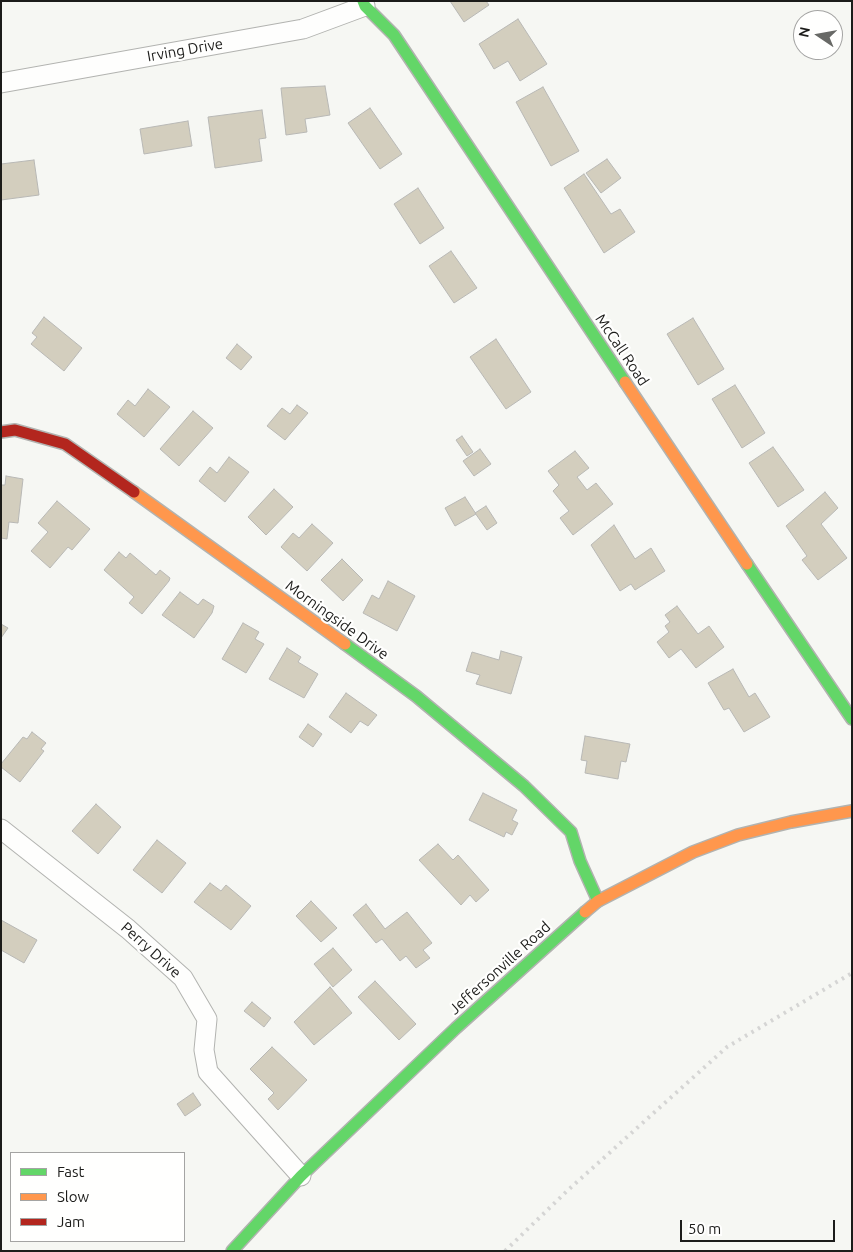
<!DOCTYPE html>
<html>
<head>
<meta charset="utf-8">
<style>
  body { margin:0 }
  #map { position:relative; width:853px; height:1252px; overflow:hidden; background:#f6f7f3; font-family:Ubuntu,sans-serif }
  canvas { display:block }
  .frame { position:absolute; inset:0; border:2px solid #1c1c1a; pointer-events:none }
  .legend { position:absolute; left:10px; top:1152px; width:175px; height:90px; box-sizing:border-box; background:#fffffe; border:1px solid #a4a4a3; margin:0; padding:6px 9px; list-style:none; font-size:15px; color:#1c1c1a }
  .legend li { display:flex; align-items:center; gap:10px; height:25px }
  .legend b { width:25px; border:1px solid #a4a4a3 }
  .north { position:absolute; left:793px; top:10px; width:50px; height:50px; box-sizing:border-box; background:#fffffe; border:1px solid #a4a4a3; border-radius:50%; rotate:282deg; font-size:14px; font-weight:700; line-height:20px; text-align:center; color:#1c1c1a }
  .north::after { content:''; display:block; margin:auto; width:18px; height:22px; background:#686966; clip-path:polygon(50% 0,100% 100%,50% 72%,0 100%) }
  .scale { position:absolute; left:680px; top:1220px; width:155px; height:22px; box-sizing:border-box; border:2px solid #1c1c1a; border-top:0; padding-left:6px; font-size:15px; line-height:18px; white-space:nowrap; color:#1c1c1a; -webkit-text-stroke:4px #fffffe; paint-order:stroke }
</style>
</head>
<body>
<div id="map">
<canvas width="853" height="1252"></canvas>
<div class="frame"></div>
<ul class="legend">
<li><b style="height:6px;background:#63d668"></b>Fast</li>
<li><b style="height:6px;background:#ff974d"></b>Slow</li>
<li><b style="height:6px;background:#b3261e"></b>Jam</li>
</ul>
<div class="north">N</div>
<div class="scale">50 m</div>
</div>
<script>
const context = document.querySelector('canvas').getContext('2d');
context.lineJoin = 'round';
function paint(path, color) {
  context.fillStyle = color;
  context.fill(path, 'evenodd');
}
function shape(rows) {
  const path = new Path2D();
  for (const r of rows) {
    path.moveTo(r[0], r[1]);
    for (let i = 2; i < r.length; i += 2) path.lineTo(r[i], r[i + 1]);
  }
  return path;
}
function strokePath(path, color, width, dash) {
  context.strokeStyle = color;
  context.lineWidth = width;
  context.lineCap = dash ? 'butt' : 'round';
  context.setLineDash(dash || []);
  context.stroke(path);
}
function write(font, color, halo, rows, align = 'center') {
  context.font = font + ' Ubuntu,sans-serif';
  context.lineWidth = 4.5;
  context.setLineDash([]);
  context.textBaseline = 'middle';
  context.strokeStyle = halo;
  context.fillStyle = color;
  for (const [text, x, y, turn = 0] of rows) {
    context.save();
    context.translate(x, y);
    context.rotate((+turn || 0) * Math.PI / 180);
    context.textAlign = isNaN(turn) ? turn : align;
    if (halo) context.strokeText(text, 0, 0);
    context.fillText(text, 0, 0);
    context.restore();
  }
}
const building = shape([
  [450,1,486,1,489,5,464,22,450,1],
  [518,19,547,64,520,81,508,61,494,69,479,44,518,19],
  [325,86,330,115,305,119,307,132,286,135,281,88,325,86],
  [543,87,579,151,551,166,516,102,543,87],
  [370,108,402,154,380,169,348,123,370,108],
  [262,110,266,138,259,139,262,161,215,168,208,117,262,110],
  [188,121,192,146,144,154,140,129,188,121],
  [607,159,621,178,601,193,586,173,607,159],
  [34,160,39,195,1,200,1,164,34,160],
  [584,174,611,214,620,209,635,232,604,253,564,188,584,174],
  [418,188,444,228,420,244,394,204,418,188],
  [451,251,477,288,454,303,429,266,451,251],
  [44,317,82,348,64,371,31,344,37,337,32,333,44,317],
  [693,318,724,369,698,385,667,334,693,318],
  [496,339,531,392,506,409,470,357,496,339],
  [237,344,252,357,241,370,226,358,237,344],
  [735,385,765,433,742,448,712,399,735,385],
  [148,389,170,407,144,437,117,414,128,400,135,406,148,389],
  [297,405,308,413,285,440,267,426,282,408,290,414,297,405],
  [193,411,213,428,179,466,160,449,193,411],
  [462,436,473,452,467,456,456,440,462,436],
  [773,447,804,490,778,507,749,463,773,447],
  [480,449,491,464,474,476,463,461,480,449],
  [575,451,589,468,577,477,587,490,596,483,613,504,573,535,560,518,569,511,553,491,559,485,548,471,575,451],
  [229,457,249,472,225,502,199,481,210,467,217,473,229,457],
  [6,476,23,479,18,523,9,522,7,539,1,538,1,485,5,485,6,476],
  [274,489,293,507,266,535,248,517,274,489],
  [825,492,838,508,821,524,847,558,818,580,802,560,807,556,786,526,825,492],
  [465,497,476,514,455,526,445,508,465,497],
  [57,501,90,529,72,550,68,547,50,568,31,551,48,532,38,523,57,501],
  [486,506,497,523,487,530,475,513,486,506],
  [312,524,333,543,307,571,281,547,293,533,299,538,312,524],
  [614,525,635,559,651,548,665,571,635,590,631,584,620,591,591,545,614,525],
  [119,552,126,558,130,553,156,575,160,570,170,578,169,581,142,614,129,603,134,597,104,570,119,552],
  [342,559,363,580,343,601,321,580,342,559],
  [388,581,415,596,397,631,363,613,372,595,379,599,388,581],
  [180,592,198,605,203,599,214,606,212,613,194,638,162,615,180,592],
  [677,606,698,634,709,626,724,647,696,668,681,649,669,658,657,642,669,632,665,626,670,622,665,615,677,606],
  [243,623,259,632,255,639,264,644,246,673,222,659,243,623],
  [1,624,8,628,1,638,1,624],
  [287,648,301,657,298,662,318,674,304,698,269,679,287,648],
  [501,651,522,657,511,694,476,684,480,675,466,671,472,652,499,660,501,651],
  [733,669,749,697,755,693,770,717,744,732,729,708,724,710,708,683,733,669],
  [346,693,377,715,368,726,360,721,351,733,329,717,346,693],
  [308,724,322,734,313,747,299,737,308,724],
  [32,732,46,743,41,749,44,751,20,782,1,767,1,764,23,737,27,739,32,732],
  [585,736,630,744,626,762,621,761,618,779,585,773,587,761,581,760,585,736],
  [483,793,517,810,512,820,518,823,512,835,506,832,504,837,469,820,483,793],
  [96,804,121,827,98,854,72,831,96,804],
  [157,840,186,863,162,893,133,870,157,840],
  [438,844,453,860,458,855,489,890,476,902,470,895,461,905,419,860,438,844],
  [210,883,221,891,226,885,251,906,231,930,194,902,210,883],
  [311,901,337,928,321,942,296,916,311,901],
  [366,904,385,929,407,912,432,943,423,950,430,958,416,968,406,956,400,961,382,939,376,943,353,915,366,904],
  [1,920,37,940,24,963,1,950,1,920],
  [333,948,352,970,333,987,314,964,333,948],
  [375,981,416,1024,399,1040,358,997,375,981],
  [330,987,352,1013,314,1045,294,1022,330,987],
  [252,1002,271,1018,264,1027,244,1011,252,1002],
  [272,1047,307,1080,278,1110,268,1099,274,1093,250,1069,272,1047],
  [193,1093,201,1105,185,1116,177,1104,193,1093]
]);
paint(building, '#d3cebe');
strokePath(building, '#b8b8b5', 1);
const street = shape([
  [1,83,303,29,365,6],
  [1,829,128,929,183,978,207,1019,204,1050,208,1072,301,1176]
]);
const fast = shape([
  [363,1,365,6,394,35,625,382],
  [747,564,852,719],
  [345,644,416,696,524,786,571,832,580,861,598,901],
  [232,1251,301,1176,456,1028,585,912]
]);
const slow = shape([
  [625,382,747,564],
  [134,492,345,644],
  [585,912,598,901,693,852,738,835,791,822,852,811]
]);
const jam = shape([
  [1,432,15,430,65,444,134,492]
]);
strokePath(street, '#b2b3b0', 21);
strokePath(fast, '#b2b3b0', 14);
strokePath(slow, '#b2b3b0', 14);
strokePath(jam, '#b2b3b0', 14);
strokePath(street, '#fefefd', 19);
strokePath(fast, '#63d668', 11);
strokePath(slow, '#ff974d', 11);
strokePath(jam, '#b3261e', 11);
strokePath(shape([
  [505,1251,567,1191,727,1047,852,973]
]), '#d5d5d4', 4, [2.5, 5]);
write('15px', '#1c1c1a', '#fffffe', [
  ["Irving Drive",185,50,-10],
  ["McCall Road",622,350,56],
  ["Morningside Drive",337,620,36],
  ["Perry Drive",151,950,42],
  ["Jeffersonville Road",500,968,-42]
]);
</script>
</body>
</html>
